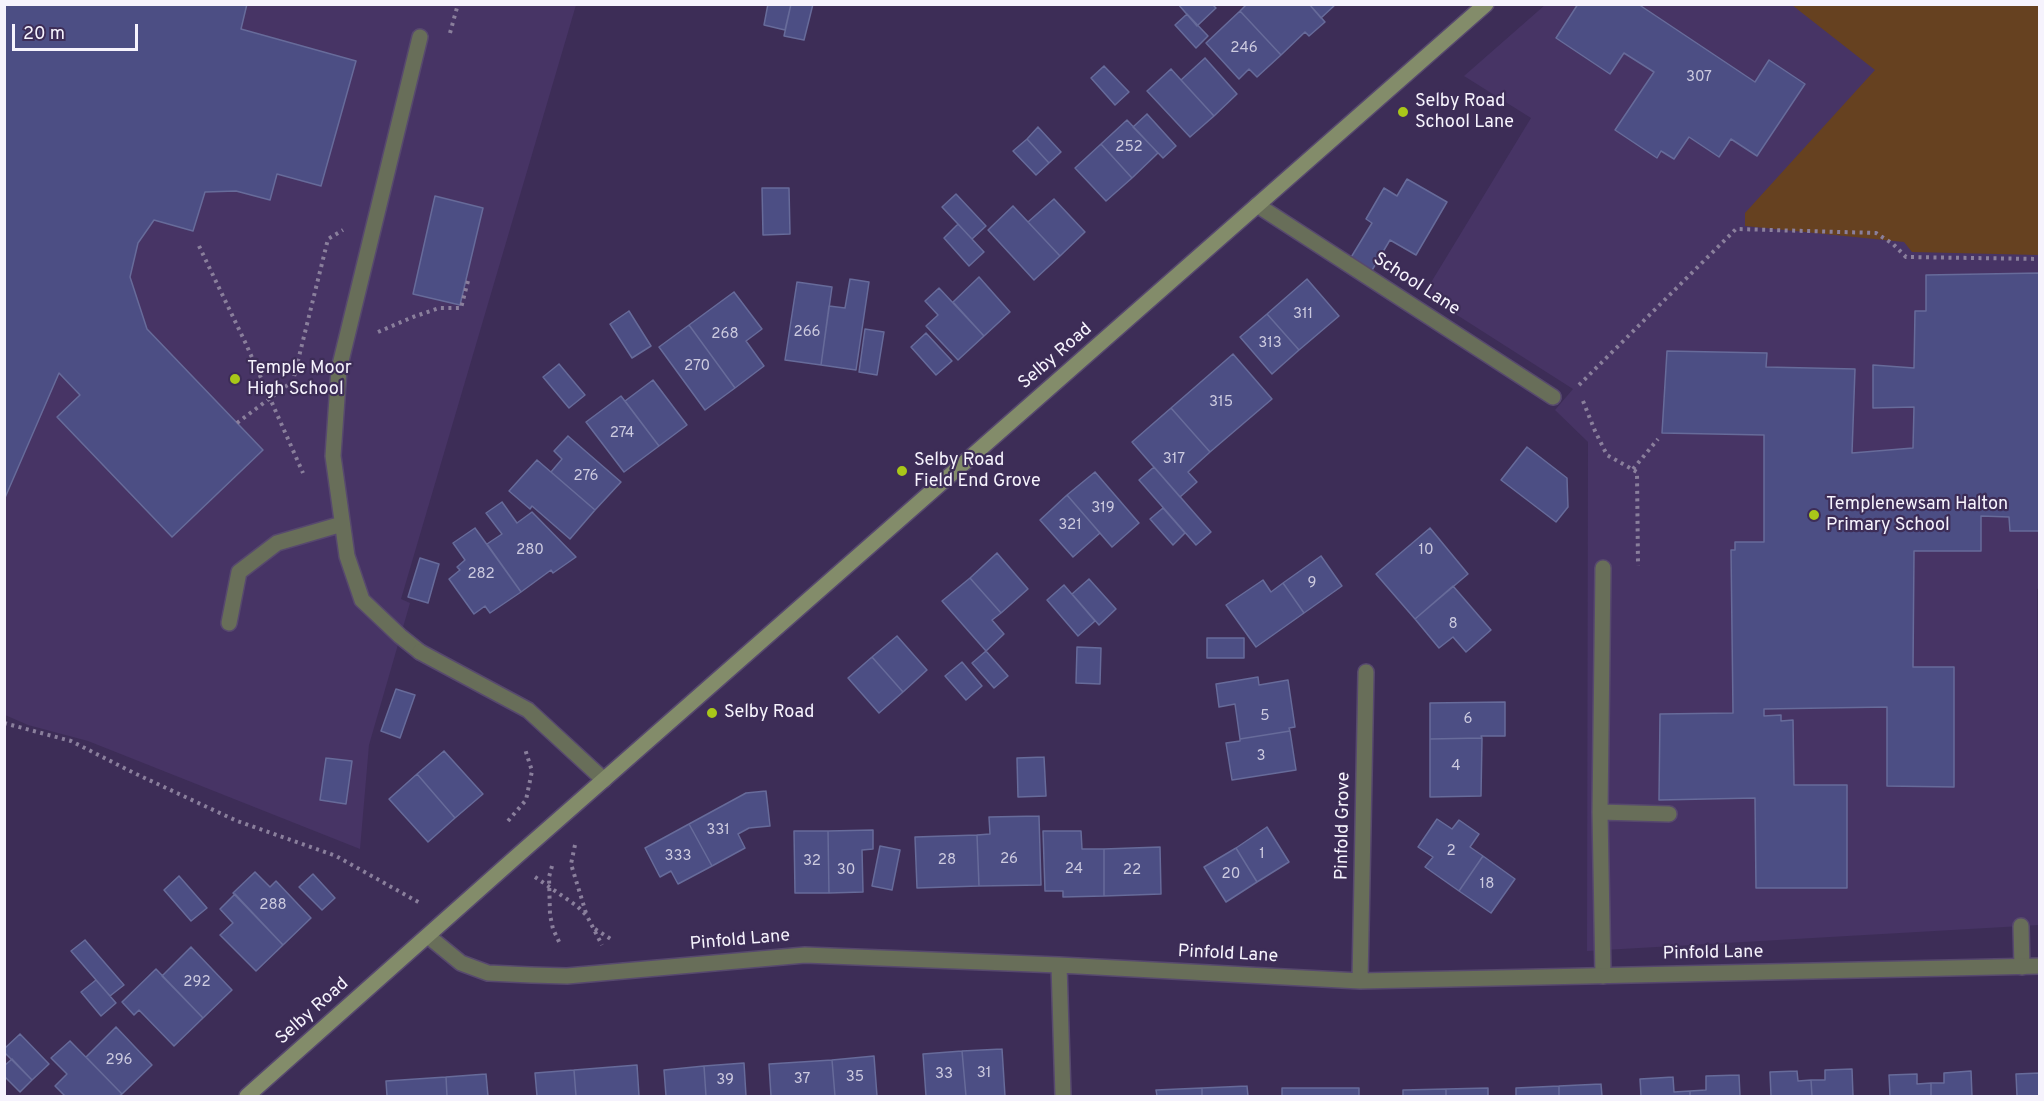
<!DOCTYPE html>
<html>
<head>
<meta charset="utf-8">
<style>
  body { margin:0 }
  #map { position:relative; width:2044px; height:1101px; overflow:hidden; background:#3d2d57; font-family:Overpass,sans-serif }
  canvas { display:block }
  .frame { position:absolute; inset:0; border:6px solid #f6f3fd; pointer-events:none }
  .scale { position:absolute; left:12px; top:24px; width:126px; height:27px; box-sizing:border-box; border:3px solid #f6f3fd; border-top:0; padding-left:8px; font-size:18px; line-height:21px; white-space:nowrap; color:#f6f3fd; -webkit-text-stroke:4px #3d2d57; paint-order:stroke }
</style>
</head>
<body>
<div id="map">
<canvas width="2044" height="1101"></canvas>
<div class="frame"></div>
<div class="scale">20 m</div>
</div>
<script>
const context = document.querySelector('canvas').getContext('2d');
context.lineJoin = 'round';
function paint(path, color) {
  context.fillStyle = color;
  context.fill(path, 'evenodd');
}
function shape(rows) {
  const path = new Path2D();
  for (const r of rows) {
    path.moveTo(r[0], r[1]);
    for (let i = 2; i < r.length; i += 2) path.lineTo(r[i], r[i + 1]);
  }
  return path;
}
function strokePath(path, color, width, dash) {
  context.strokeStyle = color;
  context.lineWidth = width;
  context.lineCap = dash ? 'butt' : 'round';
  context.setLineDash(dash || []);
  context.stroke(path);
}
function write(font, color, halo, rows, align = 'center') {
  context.font = font + ' Overpass,sans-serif';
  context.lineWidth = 4.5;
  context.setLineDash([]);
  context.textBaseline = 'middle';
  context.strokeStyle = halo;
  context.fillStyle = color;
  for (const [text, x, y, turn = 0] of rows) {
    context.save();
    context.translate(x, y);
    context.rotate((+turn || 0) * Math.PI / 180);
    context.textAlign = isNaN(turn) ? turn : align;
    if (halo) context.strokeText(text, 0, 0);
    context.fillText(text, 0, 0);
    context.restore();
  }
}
paint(shape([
  [5,5,576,5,401,599,410,603,369,745,360,849,88,741,28,725,5,715],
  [1545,5,2039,5,2040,588,2037,589,2039,925,1587,951,1588,442,1555,410,1573,389,1424,294,1531,118,1464,76]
]), '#473465');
paint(shape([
  [1792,5,2039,5,2039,255,1912,252,1904,242,1745,226,1745,213,1875,70]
]), '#664120');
const building = shape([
  [4,4,247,4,241,29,356,61,321,186,277,174,270,200,236,191,205,192,193,231,154,220,138,243,130,277,147,329,263,450,172,537,57,417,80,395,59,373,4,500,4,4],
  [768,4,791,4,785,30,764,25,768,4],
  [791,4,813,4,804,40,784,36,791,4],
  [1178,4,1212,4,1216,8,1197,26,1178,4],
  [1247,4,1309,4,1325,22,1309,36,1305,32,1281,55,1240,11,1247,4],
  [1309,4,1336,4,1321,18,1309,4],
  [1578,4,1638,4,1755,82,1769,60,1805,84,1757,156,1731,139,1719,157,1689,137,1674,159,1661,151,1657,158,1615,130,1654,72,1624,53,1610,74,1556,38,1578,4],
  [1240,11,1281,55,1257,77,1249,69,1239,79,1206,43,1240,11],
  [1187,14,1208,36,1196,48,1175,25,1187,14],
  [1205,58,1237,94,1214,116,1181,80,1205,58],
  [1104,66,1129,92,1115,105,1091,78,1104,66],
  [1171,69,1214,116,1190,137,1147,91,1171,69],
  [1147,114,1176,146,1163,158,1133,127,1147,114],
  [1127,120,1158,153,1132,178,1101,144,1127,120],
  [1038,127,1061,152,1049,163,1027,139,1038,127],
  [1027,139,1049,163,1036,175,1013,151,1027,139],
  [1101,144,1132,178,1106,201,1075,168,1101,144],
  [1407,179,1447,202,1416,255,1390,240,1371,272,1350,259,1372,223,1366,219,1384,188,1397,196,1407,179],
  [762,188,789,188,790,234,763,235,762,188],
  [956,194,986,226,972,239,942,207,956,194],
  [435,196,483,208,460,305,413,294,435,196],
  [1054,199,1085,232,1060,256,1028,222,1054,199],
  [1013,206,1060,256,1034,280,988,230,1013,206],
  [958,224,984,252,969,266,944,238,958,224],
  [2040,273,2040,531,2010,531,2009,517,1981,516,1981,551,1914,551,1913,667,1954,667,1954,787,1887,786,1887,707,1764,709,1764,716,1781,715,1781,721,1793,720,1794,785,1847,785,1847,888,1756,888,1755,798,1659,800,1660,714,1733,713,1731,550,1735,550,1735,542,1764,542,1764,435,1662,433,1667,351,1767,353,1766,367,1855,369,1852,453,1913,448,1914,407,1873,408,1873,365,1914,368,1915,311,1926,311,1926,275,2040,273],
  [979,277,1010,312,984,336,953,302,979,277],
  [850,279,869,282,856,370,821,365,829,306,845,308,850,279],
  [1307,279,1339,316,1299,350,1267,314,1307,279],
  [797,282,832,287,821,365,785,360,797,282],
  [939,288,984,336,958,360,926,326,938,315,925,301,939,288],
  [734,292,762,329,746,341,764,366,735,388,689,325,734,292],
  [629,311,651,346,632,358,610,324,629,311],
  [1267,314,1299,350,1272,374,1240,337,1267,314],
  [689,325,735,388,705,410,659,347,689,325],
  [865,329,884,332,877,375,859,372,865,329],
  [926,333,952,361,936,375,911,347,926,333],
  [1233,354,1272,399,1210,452,1171,408,1233,354],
  [559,364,585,395,569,408,543,377,559,364],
  [653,380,687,425,659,446,625,401,653,380],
  [621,396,659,446,624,472,586,422,621,396],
  [1171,408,1210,452,1188,472,1197,482,1180,497,1132,442,1171,408],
  [568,436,621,482,595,510,551,472,562,459,554,451,568,436],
  [1527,447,1567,478,1568,507,1556,522,1501,480,1527,447],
  [537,460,595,510,570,539,532,506,530,509,509,491,537,460],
  [1154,467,1211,532,1196,545,1139,480,1154,467],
  [1095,472,1139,523,1112,547,1067,495,1095,472],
  [1067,495,1100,533,1073,557,1040,520,1067,495],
  [502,502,517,523,532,512,576,557,553,573,551,570,521,592,487,544,502,534,486,513,502,502],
  [1163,508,1185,533,1173,545,1150,519,1163,508],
  [475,528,521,592,490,613,485,606,474,614,449,579,460,570,457,567,465,560,453,543,475,528],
  [1430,528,1468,574,1415,619,1376,574,1430,528],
  [997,553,1028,589,1001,613,970,578,997,553],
  [1321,556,1342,586,1304,613,1283,583,1321,556],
  [420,558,439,564,428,603,408,597,420,558],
  [970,578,1001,613,992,620,1004,634,986,651,942,601,970,578],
  [1089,579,1116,609,1099,625,1072,594,1089,579],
  [1263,580,1271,592,1283,583,1304,613,1256,647,1226,605,1263,580],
  [1064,585,1095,621,1078,636,1047,600,1064,585],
  [1453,586,1491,630,1466,652,1453,637,1439,648,1415,619,1453,586],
  [897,636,927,670,903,692,872,657,897,636],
  [1207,638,1244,638,1244,658,1207,658,1207,638],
  [1077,647,1101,648,1100,684,1076,683,1077,647],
  [986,651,1008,676,994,688,972,663,986,651],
  [872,657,903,692,879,713,848,678,872,657],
  [962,662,982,686,966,700,945,676,962,662],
  [1258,677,1259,685,1288,680,1295,727,1289,728,1290,731,1240,739,1235,704,1219,707,1216,684,1258,677],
  [396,689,415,695,400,738,381,731,396,689],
  [1505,702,1505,736,1481,736,1482,738,1430,739,1430,703,1505,702],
  [1290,731,1296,770,1232,780,1226,743,1240,741,1240,739,1290,731],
  [1482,738,1481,796,1430,797,1430,739,1482,738],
  [444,751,483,794,455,818,417,774,444,751],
  [1044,757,1046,796,1018,797,1017,758,1044,757],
  [326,758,352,761,346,804,320,800,326,758],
  [417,774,455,818,428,842,389,799,417,774],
  [766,791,770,826,749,828,738,834,745,848,712,866,689,824,746,793,766,791],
  [1039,816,1041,885,979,886,977,835,990,834,989,817,1039,816],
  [1437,819,1452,829,1459,820,1479,834,1470,847,1483,856,1459,891,1425,867,1433,857,1418,847,1437,819],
  [689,824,712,866,678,884,671,871,660,877,645,848,689,824],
  [1267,827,1289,862,1257,882,1236,848,1267,827],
  [873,830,873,849,862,850,863,892,829,893,828,831,873,830],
  [794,831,828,831,829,893,795,893,794,831],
  [1043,831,1081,831,1082,849,1104,849,1104,896,1063,897,1063,891,1045,891,1043,831],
  [977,835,979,886,917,888,915,837,977,835],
  [880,846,900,850,892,890,872,886,880,846],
  [1160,847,1161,894,1104,896,1104,849,1160,847],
  [1236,848,1257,882,1226,902,1204,867,1236,848],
  [1483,856,1515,879,1491,913,1459,891,1483,856],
  [255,872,270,887,276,881,311,918,283,945,233,893,255,872],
  [313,874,335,898,322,910,299,887,313,874],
  [179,876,207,908,191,921,164,890,179,876],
  [235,894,283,945,256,971,220,935,233,923,220,909,235,894],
  [85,940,124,985,110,996,71,951,85,940],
  [191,947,232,990,203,1018,162,976,191,947],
  [156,969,203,1018,174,1046,139,1010,134,1015,122,1002,156,969],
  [96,980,116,1003,101,1016,81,992,96,980],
  [116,1027,152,1065,122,1094,86,1057,116,1027],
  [20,1034,49,1064,32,1080,4,1052,4,1049,20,1034],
  [70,1041,122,1094,119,1096,65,1096,55,1086,67,1074,51,1058,70,1041],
  [1002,1049,1005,1096,966,1096,962,1051,1002,1049],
  [962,1051,966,1096,926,1096,923,1054,962,1051],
  [874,1056,877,1096,835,1096,832,1060,874,1056],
  [12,1059,32,1080,20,1092,4,1076,4,1066,12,1059],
  [832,1060,835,1096,771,1096,769,1064,832,1060],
  [744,1063,746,1096,706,1096,704,1066,744,1063],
  [637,1065,639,1096,576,1096,574,1070,637,1065],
  [704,1066,706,1096,666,1096,664,1070,704,1066],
  [1852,1069,1853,1096,1812,1096,1811,1080,1825,1080,1825,1070,1852,1069],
  [574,1070,576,1096,537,1096,535,1073,574,1070],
  [1797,1071,1798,1081,1811,1080,1812,1096,1771,1096,1770,1072,1797,1071],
  [1971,1071,1972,1096,1931,1096,1931,1083,1944,1083,1944,1073,1971,1071],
  [2040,1073,2040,1096,2017,1096,2016,1074,2040,1073],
  [486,1074,488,1096,447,1096,446,1077,486,1074],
  [1917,1074,1917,1084,1931,1083,1931,1096,1890,1096,1889,1075,1917,1074],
  [1739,1075,1740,1096,1690,1096,1690,1091,1706,1090,1706,1076,1739,1075],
  [446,1077,447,1096,387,1096,386,1081,446,1077],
  [1673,1077,1674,1092,1690,1091,1690,1096,1641,1096,1640,1079,1673,1077],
  [1601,1084,1602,1096,1559,1096,1559,1086,1601,1084],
  [1247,1086,1248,1096,1202,1096,1202,1088,1247,1086],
  [1559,1086,1559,1096,1516,1096,1516,1088,1559,1086],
  [1202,1088,1202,1096,1157,1096,1156,1090,1202,1088],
  [1282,1088,1359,1088,1359,1096,1282,1096,1282,1088],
  [1488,1088,1488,1096,1446,1096,1446,1089,1488,1088],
  [1446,1089,1446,1096,1403,1096,1403,1090,1446,1089]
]);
paint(building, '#4c4e84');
strokePath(building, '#676b9a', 1.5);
const lane = shape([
  [420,37,339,369,333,456,347,556,362,600,400,636,420,652],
  [1257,205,1553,397],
  [229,623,239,572,277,543,342,524],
  [1600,812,1669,814],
  [2021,926,2022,967],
  [1603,976,1600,812,1603,568]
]);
const street = shape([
  [420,652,528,710,604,780],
  [428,936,461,963,488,973,531,975,567,976,805,955,1059,965,1360,981,2040,966],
  [1059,965,1063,1096],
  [1360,981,1366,672]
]);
const secondary = shape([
  [247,1096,517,856,1486,4]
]);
strokePath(lane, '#57496e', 18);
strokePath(street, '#57496e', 18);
strokePath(secondary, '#57496e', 18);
strokePath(shape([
  [450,33,458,4],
  [199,246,246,344,303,473],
  [378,332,413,317,439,308,461,308,469,277],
  [1579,385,1736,229,1876,233,1893,244,1906,257,2040,259],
  [1583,401,1595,431,1607,455,1637,472,1638,566],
  [237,423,293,381,328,239,343,230],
  [1633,469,1658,439],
  [4,723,71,741,134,773,237,821,336,856,420,903],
  [508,821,526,800,532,771,525,749],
  [575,845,571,864,586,913],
  [552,866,549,877,550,915,553,929,561,946],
  [535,877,577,906,587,916,602,945],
  [595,929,614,941]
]), '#8a7f9c', 4, [3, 4.5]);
strokePath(lane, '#686e59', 15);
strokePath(street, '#686e59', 15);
strokePath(secondary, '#838c6a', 15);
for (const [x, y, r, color] of [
  [1403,112,6,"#a9c719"],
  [235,379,6,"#a9c719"],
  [902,471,6,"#a9c719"],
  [1814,515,6,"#a9c719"],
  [712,713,6,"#a9c719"]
]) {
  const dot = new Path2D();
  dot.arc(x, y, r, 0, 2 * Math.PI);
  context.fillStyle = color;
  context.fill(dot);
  strokePath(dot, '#3d2d57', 2);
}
write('15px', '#cccadf', null, [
  ["246",1244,49],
  ["307",1699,78],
  ["252",1129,148],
  ["311",1303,315],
  ["266",807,333],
  ["268",725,335],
  ["313",1270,344],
  ["270",697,367],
  ["315",1221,403],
  ["274",622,434],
  ["317",1174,460],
  ["276",586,477],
  ["319",1103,509],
  ["321",1070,526],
  ["280",530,551],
  ["10",1426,551],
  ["282",481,575],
  ["9",1312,584],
  ["8",1453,625],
  ["5",1265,717],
  ["6",1468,720],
  ["3",1261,757],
  ["4",1456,767],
  ["331",718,831],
  ["2",1451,852],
  ["1",1262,855],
  ["333",678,857],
  ["26",1009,860],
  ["28",947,861],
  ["32",812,862],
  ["24",1074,870],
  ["30",846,871],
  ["22",1132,871],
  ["20",1231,875],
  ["18",1487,885],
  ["288",273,906],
  ["292",197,983],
  ["296",119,1061],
  ["31",984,1074],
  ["33",944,1075],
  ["35",855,1078],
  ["37",802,1080],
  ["39",725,1081]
]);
write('18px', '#f6f3fd', '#3d2d57', [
  ["Selby Road",1415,102],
  ["School Lane",1415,123],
  ["Temple Moor",247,369],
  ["High School",247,390],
  ["Selby Road",914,461],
  ["Field End Grove",914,482],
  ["Templenewsam Halton",1826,505],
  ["Primary School",1826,526],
  ["Selby Road",724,713]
], 'left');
write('18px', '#f6f3fd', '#3d2d57', [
  ["School Lane",1416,285,33],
  ["Selby Road",1056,357,-41],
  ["Pinfold Grove",1344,826,-89],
  ["Pinfold Lane",740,941,-5],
  ["Pinfold Lane",1713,954,-1],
  ["Pinfold Lane",1228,955,3],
  ["Selby Road",313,1012,-42]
]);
</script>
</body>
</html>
